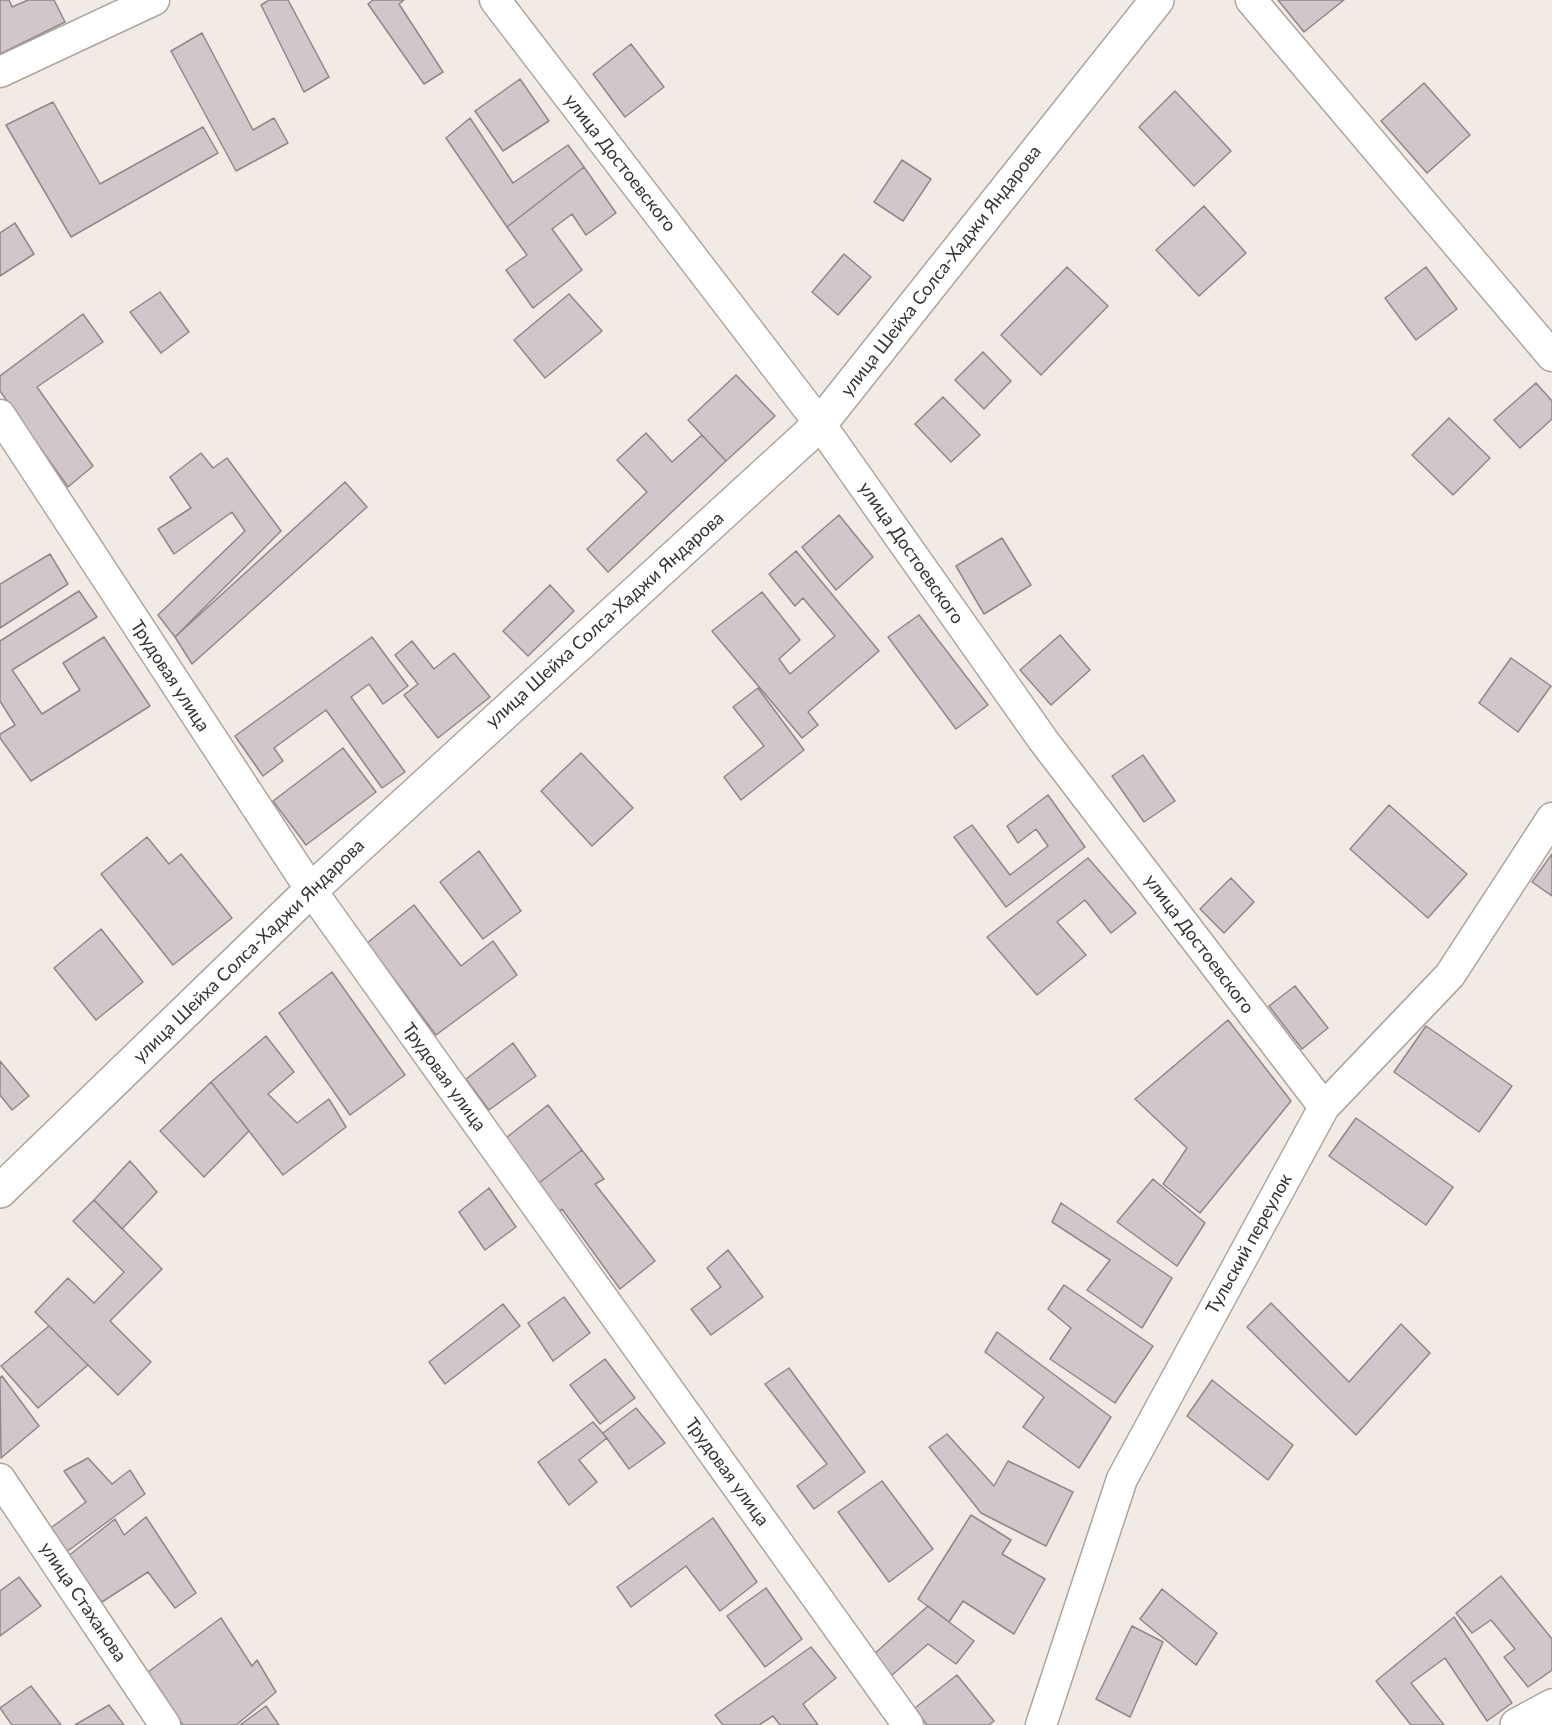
<!DOCTYPE html>
<html>
<head>
<meta charset="utf-8">
<style>
  body { margin:0 }
  canvas { display:block; background:#f2eae4 }
</style>
</head>
<body>
<canvas width="1552" height="1725"></canvas>
<script>
const context = document.querySelector('canvas').getContext('2d');
context.lineJoin = 'round';
function paint(path, color) {
  context.fillStyle = color;
  context.fill(path, 'evenodd');
}
function shape(rows) {
  const path = new Path2D();
  for (const r of rows) {
    path.moveTo(r[0], r[1]);
    for (let i = 2; i < r.length; i += 2) path.lineTo(r[i], r[i + 1]);
  }
  return path;
}
function strokePath(path, color, width, dash) {
  context.strokeStyle = color;
  context.lineWidth = width;
  context.lineCap = dash ? 'butt' : 'round';
  context.setLineDash(dash || []);
  context.stroke(path);
}
function write(font, color, halo, rows, align = 'center') {
  context.font = font + ' Lato,sans-serif';
  context.lineWidth = 6;
  context.setLineDash([]);
  context.textBaseline = 'middle';
  context.strokeStyle = halo;
  context.fillStyle = color;
  for (const [text, x, y, turn = 0] of rows) {
    context.save();
    context.translate(x, y);
    context.rotate((+turn || 0) * Math.PI / 180);
    context.textAlign = isNaN(turn) ? turn : align;
    if (halo) context.strokeText(text, 0, 0);
    context.fillText(text, 0, 0);
    context.restore();
  }
}
const building = shape([
  [0,0,9,0,12,7,28,0,54,0,65,22,0,54,0,0],
  [269,0,288,0,329,77,304,92,261,5,269,0],
  [373,0,404,0,399,4,443,72,424,84,368,4,373,0],
  [1278,0,1344,0,1304,32,1278,0],
  [202,33,253,130,274,118,288,143,236,171,171,51,202,33],
  [631,44,664,87,625,117,593,74,631,44],
  [520,79,549,121,503,151,475,111,520,79],
  [1424,83,1470,135,1427,173,1381,121,1424,83],
  [1175,91,1231,151,1194,186,1139,127,1175,91],
  [53,102,100,184,203,127,218,153,71,237,6,125,53,102],
  [470,118,513,183,568,145,584,167,507,227,446,138,470,118],
  [902,160,931,179,903,221,874,202,902,160],
  [584,167,616,213,586,235,572,214,552,229,582,270,533,308,506,270,527,255,507,227,584,167],
  [1204,206,1246,253,1199,296,1156,250,1204,206],
  [15,223,34,254,0,276,0,233,15,223],
  [844,254,871,277,838,315,812,292,844,254],
  [1067,267,1108,306,1041,375,1001,335,1067,267],
  [1426,267,1457,309,1416,340,1385,298,1426,267],
  [160,292,189,332,161,353,130,312,160,292],
  [569,294,602,331,545,378,514,340,569,294],
  [83,314,103,342,37,387,93,466,68,487,0,391,0,376,83,314],
  [983,352,1011,381,984,409,955,380,983,352],
  [736,375,775,416,726,461,688,420,736,375],
  [1536,383,1552,401,1552,419,1520,448,1494,420,1536,383],
  [943,397,980,435,951,462,915,424,943,397],
  [1449,418,1490,458,1453,495,1412,455,1449,418],
  [646,433,672,462,702,435,726,461,608,572,587,549,647,492,617,460,646,433],
  [201,453,213,468,227,458,281,531,175,637,158,615,245,531,232,512,174,554,158,529,191,508,170,477,201,453],
  [345,482,367,507,192,664,175,637,345,482],
  [839,515,873,557,836,590,802,547,839,515],
  [1002,538,1031,585,984,614,956,566,1002,538],
  [796,551,879,651,808,712,818,725,802,738,712,631,762,592,800,640,779,659,790,674,835,636,803,598,795,606,769,574,796,551],
  [50,554,68,584,0,628,0,584,50,554],
  [550,585,574,611,528,656,503,631,550,585],
  [79,591,97,617,12,670,42,714,80,690,63,663,104,637,150,706,31,781,0,738,0,734,15,725,0,701,0,641,79,591],
  [919,615,988,705,956,729,888,637,919,615],
  [1060,635,1090,670,1051,705,1020,670,1060,635],
  [372,637,408,686,383,704,369,684,351,697,405,772,382,788,326,710,274,748,283,761,263,776,235,736,372,637],
  [412,641,434,669,454,653,490,697,438,738,404,695,418,684,395,655,412,641],
  [1511,658,1551,686,1518,732,1479,703,1511,658],
  [758,688,804,750,741,800,724,777,764,746,733,707,758,688],
  [343,748,376,792,306,845,273,801,343,748],
  [581,753,633,808,592,846,541,791,581,753],
  [1143,755,1175,801,1144,822,1112,776,1143,755],
  [1048,795,1085,847,1006,907,954,837,972,825,1010,875,1048,846,1036,829,1018,843,1007,826,1048,795],
  [1389,805,1467,874,1428,918,1350,849,1389,805],
  [147,837,169,864,181,854,232,918,173,965,101,874,147,837],
  [479,851,521,911,483,939,440,882,479,851],
  [1552,854,1552,896,1532,882,1552,854],
  [1088,858,1136,913,1111,933,1085,900,1057,922,1086,955,1037,995,987,937,1088,858],
  [1231,878,1254,902,1224,933,1200,909,1231,878],
  [414,905,461,966,493,941,517,975,436,1035,367,943,414,905],
  [101,929,143,982,96,1020,54,968,101,929],
  [332,972,405,1075,350,1115,279,1013,332,972],
  [1295,986,1328,1028,1302,1049,1269,1006,1295,986],
  [1228,1020,1291,1101,1200,1213,1163,1184,1187,1148,1135,1099,1228,1020],
  [1426,1026,1512,1086,1479,1132,1394,1072,1426,1026],
  [266,1036,294,1072,268,1094,297,1123,329,1099,346,1127,283,1175,211,1082,266,1036],
  [513,1043,536,1076,489,1110,466,1079,513,1043],
  [0,1061,29,1096,12,1110,0,1095,0,1061],
  [211,1082,249,1131,204,1177,160,1131,211,1082],
  [548,1105,582,1150,535,1186,502,1141,548,1105],
  [1356,1118,1453,1187,1426,1225,1329,1156,1356,1118],
  [582,1150,604,1179,595,1184,655,1261,620,1289,562,1209,555,1215,535,1186,582,1150],
  [130,1161,157,1192,122,1229,94,1200,130,1161],
  [1153,1179,1205,1223,1177,1266,1117,1222,1153,1179],
  [489,1188,516,1227,485,1250,459,1212,489,1188],
  [94,1200,162,1269,110,1321,151,1362,118,1395,35,1312,68,1278,94,1303,124,1272,73,1221,94,1200],
  [1061,1203,1172,1278,1142,1328,1087,1290,1110,1260,1052,1222,1061,1203],
  [728,1250,763,1297,711,1335,691,1309,721,1287,707,1268,728,1250],
  [1064,1285,1153,1346,1115,1403,1050,1359,1071,1328,1048,1309,1064,1285],
  [564,1297,590,1333,553,1361,528,1323,564,1297],
  [1271,1303,1349,1382,1401,1324,1430,1353,1356,1435,1247,1327,1271,1303],
  [503,1304,520,1326,445,1384,429,1362,503,1304],
  [49,1326,88,1365,38,1408,1,1366,49,1326],
  [997,1332,1111,1417,1079,1468,1023,1427,1044,1397,985,1352,997,1332],
  [605,1359,635,1398,600,1424,570,1385,605,1359],
  [789,1368,865,1472,814,1509,797,1486,827,1464,765,1384,789,1368],
  [2,1376,39,1426,1,1458,0,1378,2,1376],
  [1212,1380,1293,1445,1268,1480,1187,1416,1212,1380],
  [636,1408,665,1443,629,1469,603,1433,636,1408],
  [593,1422,607,1438,579,1460,597,1482,569,1505,538,1462,593,1422],
  [947,1434,994,1486,1008,1461,1073,1492,1046,1546,981,1513,929,1447,947,1434],
  [88,1458,112,1484,130,1470,145,1494,65,1553,48,1530,86,1502,64,1471,88,1458],
  [882,1481,933,1549,889,1582,838,1512,882,1481],
  [971,1515,1011,1540,1002,1554,1045,1579,1014,1634,963,1601,949,1622,918,1599,971,1515],
  [146,1517,196,1593,175,1608,148,1572,102,1602,67,1557,115,1519,124,1535,146,1517],
  [713,1518,757,1582,720,1611,686,1566,631,1607,617,1587,713,1518],
  [1501,1576,1552,1639,1552,1670,1528,1687,1504,1657,1515,1649,1491,1620,1472,1633,1456,1613,1501,1576],
  [19,1577,41,1606,0,1636,0,1591,19,1577],
  [766,1588,802,1639,765,1667,727,1616,766,1588],
  [1162,1589,1217,1633,1196,1665,1140,1619,1162,1589],
  [928,1606,974,1641,956,1664,928,1644,892,1675,873,1655,928,1606],
  [1454,1617,1512,1703,1487,1721,1445,1658,1411,1683,1444,1725,1411,1725,1376,1681,1454,1617],
  [221,1618,252,1666,257,1660,276,1692,236,1725,183,1725,148,1672,221,1618],
  [1132,1626,1163,1642,1130,1717,1096,1699,1132,1626],
  [811,1647,836,1678,803,1704,818,1725,780,1725,773,1716,759,1725,723,1725,715,1715,811,1647],
  [957,1675,994,1721,989,1725,927,1725,915,1708,957,1675],
  [31,1686,61,1725,12,1725,0,1708,31,1686],
  [109,1705,124,1725,75,1725,109,1705],
  [266,1706,279,1725,240,1725,266,1706]
]);
paint(building, '#d1c6c9');
strokePath(building, '#91878a', 1.5);
const minor = shape([
  [495,0,820,424,1043,740,1324,1107],
  [1251,0,1552,356],
  [0,72,154,0],
  [0,415,311,890,908,1725],
  [0,1479,165,1725],
  [1041,1725,1122,1479,1324,1107,1450,975,1552,818]
]);
const tertiary = shape([
  [1517,1725,1552,1706]
]);
const secondary = shape([
  [0,1191,311,890,820,424,1157,0]
]);
strokePath(minor, '#aca59e', 33);
strokePath(tertiary, '#aca59e', 36);
strokePath(secondary, '#aca59e', 36);
strokePath(minor, '#fff', 30);
strokePath(tertiary, '#fff', 33);
strokePath(secondary, '#fff', 33);
write('18px', '#363330', '#fff', [
  ["улица Достоевского",620,163,52],
  ["улица Шейха Солса-Хаджи Яндарова",941,271,-52],
  ["улица Достоевского",911,553,55],
  ["улица Шейха Солса-Хаджи Яндарова",605,620,-42],
  ["Трудовая улица",170,676,57],
  ["улица Достоевского",1199,944,53],
  ["улица Шейха Солса-Хаджи Яндарова",249,951,-44],
  ["Трудовая улица",444,1077,54],
  ["Тульский переулок",1249,1244,-61],
  ["Трудовая улица",727,1472,54],
  ["улица Стаханова",83,1602,56]
]);
</script>
</body>
</html>
